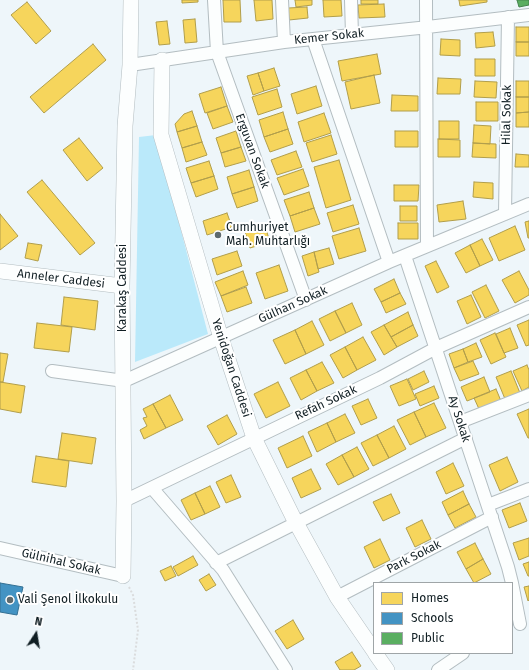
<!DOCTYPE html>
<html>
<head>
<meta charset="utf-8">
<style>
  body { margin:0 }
  #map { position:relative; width:529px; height:670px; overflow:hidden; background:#eef6fa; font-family:"Fira Sans",sans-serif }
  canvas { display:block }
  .legend { position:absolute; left:373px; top:582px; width:140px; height:72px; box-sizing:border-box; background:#fff; border:1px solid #9fa5a7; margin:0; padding:5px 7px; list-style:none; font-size:12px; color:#101e23 }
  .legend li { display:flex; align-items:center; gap:8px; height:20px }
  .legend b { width:20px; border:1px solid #9fa5a7 }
  .north { position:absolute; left:16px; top:614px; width:40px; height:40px; -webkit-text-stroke:3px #fff; paint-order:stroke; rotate:12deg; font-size:11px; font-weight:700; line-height:16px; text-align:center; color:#101e23 }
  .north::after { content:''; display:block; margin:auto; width:14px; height:18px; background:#101e23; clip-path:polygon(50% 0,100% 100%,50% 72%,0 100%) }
</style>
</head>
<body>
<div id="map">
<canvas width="529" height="670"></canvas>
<ul class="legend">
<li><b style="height:11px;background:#f6d55c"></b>Homes</li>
<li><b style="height:11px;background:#4393c3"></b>Schools</li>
<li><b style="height:11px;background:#5aae61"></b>Public</li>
</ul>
<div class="north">N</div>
</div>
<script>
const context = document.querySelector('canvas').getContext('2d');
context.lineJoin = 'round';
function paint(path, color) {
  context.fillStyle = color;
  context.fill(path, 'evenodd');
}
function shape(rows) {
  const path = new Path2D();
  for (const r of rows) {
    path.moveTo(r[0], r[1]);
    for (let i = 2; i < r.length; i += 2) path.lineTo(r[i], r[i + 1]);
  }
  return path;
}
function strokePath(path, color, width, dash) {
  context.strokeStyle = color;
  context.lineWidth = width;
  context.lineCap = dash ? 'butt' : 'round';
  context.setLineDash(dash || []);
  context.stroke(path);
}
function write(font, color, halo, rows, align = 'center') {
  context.font = font + ' "Fira Sans",sans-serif';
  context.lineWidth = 4;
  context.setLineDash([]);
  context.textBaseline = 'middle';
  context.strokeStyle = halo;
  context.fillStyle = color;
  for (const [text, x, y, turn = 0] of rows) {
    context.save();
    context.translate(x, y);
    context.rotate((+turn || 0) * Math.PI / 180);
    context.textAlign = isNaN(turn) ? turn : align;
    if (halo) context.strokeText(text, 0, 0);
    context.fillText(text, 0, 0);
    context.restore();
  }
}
paint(shape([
  [156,135,208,334,135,362,139,137]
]), '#bae9fa');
const homes = shape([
  [182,0,198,0,198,2,182,3,182,0],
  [223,0,240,0,241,22,224,22,223,0],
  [254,0,272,0,273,19,256,21,254,0],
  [295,0,312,0,312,5,296,7,295,0],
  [323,0,341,0,342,16,324,17,323,0],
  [361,0,378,0,378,4,361,4,361,0],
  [459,0,487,0,487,2,460,6,459,0],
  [27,2,51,31,36,44,11,15,27,2],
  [384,4,385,17,359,18,358,5,384,4],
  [307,7,308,18,289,20,288,8,307,7],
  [195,19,197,42,185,43,183,20,195,19],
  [167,21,170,44,159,45,156,22,167,21],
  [516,27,529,27,529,42,516,42,516,27],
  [493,32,495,46,476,48,475,33,493,32],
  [441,39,460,40,460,56,440,55,441,39],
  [516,42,529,42,529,56,516,56,516,42],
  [93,44,106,60,44,113,30,97,93,44],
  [377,54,381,74,342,81,338,61,377,54],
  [475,59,495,59,495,76,475,76,475,59],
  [274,68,280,86,264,91,258,73,274,68],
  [258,73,264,91,253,95,247,76,258,73],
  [374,75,380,103,351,109,345,82,374,75],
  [438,78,461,79,460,94,437,94,438,78],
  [475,81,497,82,496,98,474,97,475,81],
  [516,81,529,81,529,97,516,97,516,81],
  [316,86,322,106,297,114,291,94,316,86],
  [221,87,227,106,205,113,199,94,221,87],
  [277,89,282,107,258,115,252,97,277,89],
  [392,95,418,96,418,111,391,111,392,95],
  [516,97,529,97,529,112,516,113,516,97],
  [476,102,498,102,498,121,476,121,476,102],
  [227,106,233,122,213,129,207,113,227,106],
  [192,111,197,126,177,132,175,124,184,114,192,111],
  [283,112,288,129,264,137,259,120,283,112],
  [529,112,529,127,516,127,516,113,529,112],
  [324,113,331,133,304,142,298,122,324,113],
  [439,121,459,121,459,139,439,139,439,121],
  [474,125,491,126,490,144,473,143,474,125],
  [197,126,202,142,182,148,177,132,197,126],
  [288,129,293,144,270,152,264,137,288,129],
  [236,131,241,147,221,153,216,138,236,131],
  [395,131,418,131,418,147,395,147,395,131],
  [331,135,337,154,312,162,306,143,331,135],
  [79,138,103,168,87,181,63,150,79,138],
  [438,139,460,140,460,157,438,157,438,139],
  [202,142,207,155,186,162,182,148,202,142],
  [473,143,496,144,496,158,472,157,473,143],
  [241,147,246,161,225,167,221,153,241,147],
  [296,151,302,167,277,175,271,160,296,151],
  [516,154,529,155,529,167,515,167,516,154],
  [339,160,351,200,326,208,314,167,339,160],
  [209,161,214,176,191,183,186,168,209,161],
  [303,169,309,186,284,195,277,178,303,169],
  [249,170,254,187,232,194,227,177,249,170],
  [214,176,218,189,196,197,191,183,214,176],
  [42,180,95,243,80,255,27,192,42,180],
  [474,182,493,183,493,199,473,197,474,182],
  [394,185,419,185,418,201,394,201,394,185],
  [254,187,258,201,237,208,232,194,254,187],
  [309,192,314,208,290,216,284,200,309,192],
  [463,201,466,219,439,222,437,205,463,201],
  [353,205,359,224,333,232,327,213,353,205],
  [400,206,417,206,417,221,400,221,400,206],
  [314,208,320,224,295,232,290,216,314,208],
  [227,213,232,227,207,235,203,221,227,213],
  [0,214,18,236,0,250,0,214],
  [529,221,529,238,528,238,525,222,529,221],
  [398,223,418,223,418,239,398,239,398,223],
  [265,226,270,242,250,248,245,232,265,226],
  [515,226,525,250,499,261,489,238,515,226],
  [359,228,366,251,339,259,332,236,359,228],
  [482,239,493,260,480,266,470,245,482,239],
  [28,243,42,245,38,261,25,258,28,243],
  [470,245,480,266,466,273,455,253,470,245],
  [329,248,334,264,318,269,314,252,329,248],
  [237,251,242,266,217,275,212,259,237,251],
  [314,252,319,272,308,276,302,256,314,252],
  [436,261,449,287,437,293,425,266,436,261],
  [279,265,288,291,265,299,256,273,279,265],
  [243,271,248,285,221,296,215,282,243,271],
  [519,271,529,290,529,295,515,303,502,280,519,271],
  [394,279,400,293,381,302,374,289,394,279],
  [486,285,499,311,485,318,472,292,486,285],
  [246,287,252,303,227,312,221,296,246,287],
  [400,293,406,304,386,313,381,302,400,293],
  [471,295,481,317,467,324,457,301,471,295],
  [64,297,98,301,95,330,61,325,64,297],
  [352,303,362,325,346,333,335,311,352,303],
  [335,311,346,333,330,341,319,319,335,311],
  [408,312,413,325,391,337,384,325,408,312],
  [529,320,529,345,526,346,517,325,529,320],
  [312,321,324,345,306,354,295,330,312,321],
  [37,323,72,327,69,352,34,348,37,323],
  [384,325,397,347,384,355,371,332,384,325],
  [413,325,418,336,397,347,391,337,413,325],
  [510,328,518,348,504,353,496,334,510,328],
  [295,330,306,354,285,364,273,340,295,330],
  [495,333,506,357,491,364,480,340,495,333],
  [363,337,376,360,357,370,345,347,363,337],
  [476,343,482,357,468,362,463,349,476,343],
  [345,347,357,370,343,378,330,355,345,347],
  [463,349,468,362,454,368,449,354,463,349],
  [0,353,8,354,3,382,0,382,0,353],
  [473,361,479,374,460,381,454,368,473,361],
  [322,362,334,383,317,391,306,370,322,362],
  [527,365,529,370,529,387,522,391,513,371,527,365],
  [306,370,317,391,301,400,290,378,306,370],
  [424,371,429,382,413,390,408,379,424,371],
  [511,371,520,393,505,399,496,377,511,371],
  [484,377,490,392,467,401,461,387,484,377],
  [407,379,416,399,399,406,390,386,407,379],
  [0,382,25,386,21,413,0,409,0,382],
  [278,382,290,406,266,418,254,394,278,382],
  [434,386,439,398,420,406,415,394,434,386],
  [496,389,501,401,479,409,474,398,496,389],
  [170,395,183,420,166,428,153,404,170,395],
  [368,399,377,418,361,425,352,406,368,399],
  [434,403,446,428,426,437,414,412,434,403],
  [153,404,166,428,144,439,140,430,147,426,143,418,147,417,143,409,153,404],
  [529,409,529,438,528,438,517,414,529,409],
  [414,412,426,437,410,445,397,420,414,412],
  [345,414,355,433,336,442,327,423,345,414],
  [227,415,237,434,218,445,207,426,227,415],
  [327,423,336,442,317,452,308,432,327,423],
  [394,426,406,449,389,458,377,435,394,426],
  [62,433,96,438,92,464,58,459,62,433],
  [377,435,389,458,373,466,361,443,377,435],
  [303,436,312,456,287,468,278,448,303,436],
  [357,447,369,469,354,477,342,455,357,447],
  [342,455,354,477,338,485,326,464,342,455],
  [36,456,69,461,66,487,32,482,36,456],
  [507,457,518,482,500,491,489,465,507,457],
  [453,463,464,486,446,494,436,472,453,463],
  [311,469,321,489,301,498,292,478,311,469],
  [231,475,241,497,226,503,216,482,231,475],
  [210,486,220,507,205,514,195,493,210,486],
  [463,491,469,504,448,515,442,502,463,491],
  [195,493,205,514,191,520,181,500,195,493],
  [391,494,400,513,383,521,373,502,391,494],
  [520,503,527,521,509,528,502,510,520,503],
  [469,504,476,517,455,528,448,515,469,504],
  [422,520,431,539,415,547,406,528,422,520],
  [529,538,529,556,519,560,513,543,529,538],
  [380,539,390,560,374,568,364,547,380,539],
  [475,543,483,559,466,569,457,552,475,543],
  [193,556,198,565,178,576,173,567,193,556],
  [483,559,491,574,474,583,466,569,483,559],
  [529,562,529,576,528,576,523,564,529,562],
  [171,566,176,576,165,581,160,571,171,566],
  [209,574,216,585,206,591,199,580,209,574],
  [529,586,529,600,528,601,524,587,529,586],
  [293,620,304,639,287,649,275,631,293,620],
  [352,652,361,666,354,670,340,670,335,662,352,652]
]);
paint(homes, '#f6d55c');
strokePath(homes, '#b19e4b', 1);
const schools = shape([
  [0,583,23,587,17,615,0,612,0,583]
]);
paint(schools, '#4393c3');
strokePath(schools, '#347093', 1);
const public = shape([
  [517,0,529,0,529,5,519,7,517,0]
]);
paint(public, '#5aae61');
strokePath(public, '#44834e', 1);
const minor = shape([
  [214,0,217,52,306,300],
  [282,0,284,42],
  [351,0,352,35],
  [426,0,427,246],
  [313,39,389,262],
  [130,65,284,42,419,28,529,15],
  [505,214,508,17],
  [405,256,508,567,512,583],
  [52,371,124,381,389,262,529,204],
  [460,422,529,395],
  [152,488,223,570,286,670],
  [124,501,380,378,436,348,529,307],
  [488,505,529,489],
  [0,548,123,576],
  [216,563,466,438],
  [512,583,520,624],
  [337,597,492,517],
  [438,670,463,653]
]);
const tertiary = shape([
  [162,60,161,135,221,338,254,438,294,519,337,597,374,651],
  [0,271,122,286],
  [123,576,124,501,122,286,125,126,130,65,131,0],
  [375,653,387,670]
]);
strokePath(minor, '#b3bdc1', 14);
strokePath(tertiary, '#b3bdc1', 16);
strokePath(shape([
  [129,587,133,595,138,630,133,670]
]), '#dadcdd', 2, [2, 2]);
strokePath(minor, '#fcfefe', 12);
strokePath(tertiary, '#fcfefe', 15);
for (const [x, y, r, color] of [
  [218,235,4,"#5e6a6e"],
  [10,600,4,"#5e6a6e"]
]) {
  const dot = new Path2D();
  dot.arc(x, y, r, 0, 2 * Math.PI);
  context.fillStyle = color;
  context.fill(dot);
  strokePath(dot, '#fff', 1.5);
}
write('12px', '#101e23', '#fff', [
  ["Kemer Sokak",329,37,-6],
  ["Hilal Sokak",507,115,-89],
  ["Erguvan Sokak",252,151,70],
  ["Anneler Caddesi",61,279,7],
  ["Karakaş Caddesi",123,288,-90],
  ["Gülhan Sokak",293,305,-24],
  ["Yenidoğan Caddesi",231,368,72],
  ["Refah Sokak",326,403,-25],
  ["Ay Sokak",459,419,72],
  ["Park Sokak",414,557,-27],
  ["Gülnihal Sokak",61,562,13]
]);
write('12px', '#101e23', '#fff', [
  ["Cumhuriyet",226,228],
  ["Mah. Muhtarlığı",226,242],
  ["Valİ Şenol İlkokulu",18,600]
], 'left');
</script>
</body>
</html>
